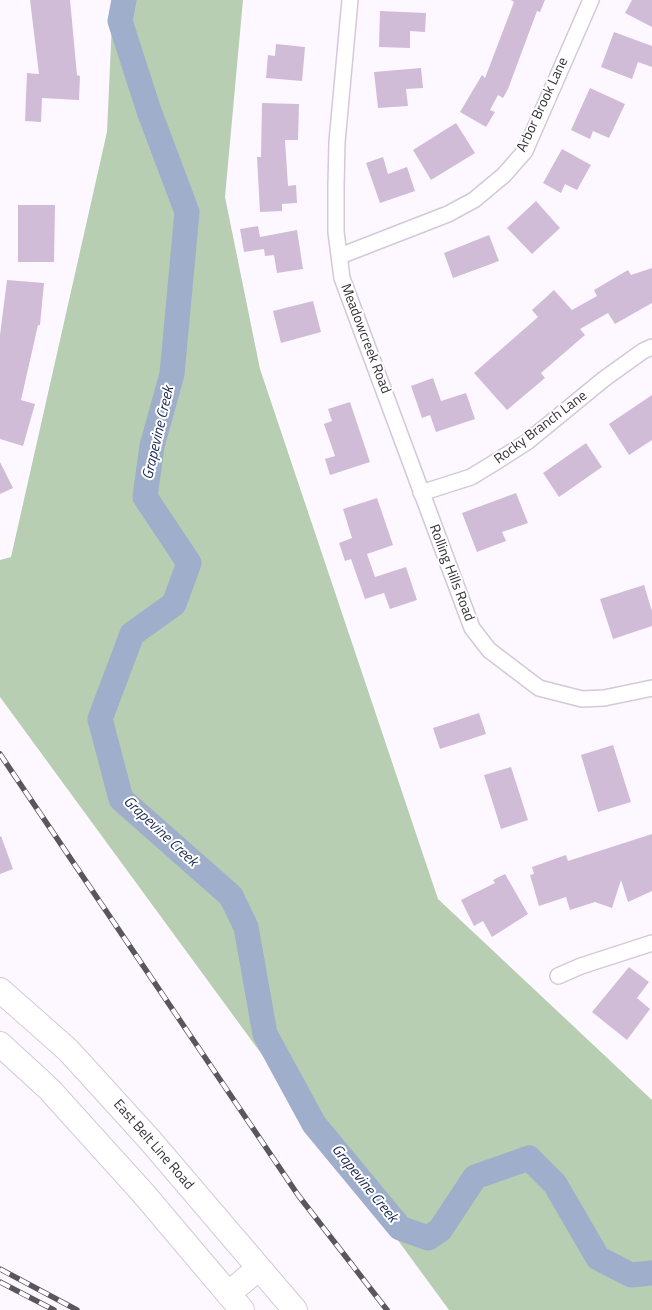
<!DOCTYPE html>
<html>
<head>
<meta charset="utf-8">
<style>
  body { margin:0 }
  canvas { display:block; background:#fdf8ff }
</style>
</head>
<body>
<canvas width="652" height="1310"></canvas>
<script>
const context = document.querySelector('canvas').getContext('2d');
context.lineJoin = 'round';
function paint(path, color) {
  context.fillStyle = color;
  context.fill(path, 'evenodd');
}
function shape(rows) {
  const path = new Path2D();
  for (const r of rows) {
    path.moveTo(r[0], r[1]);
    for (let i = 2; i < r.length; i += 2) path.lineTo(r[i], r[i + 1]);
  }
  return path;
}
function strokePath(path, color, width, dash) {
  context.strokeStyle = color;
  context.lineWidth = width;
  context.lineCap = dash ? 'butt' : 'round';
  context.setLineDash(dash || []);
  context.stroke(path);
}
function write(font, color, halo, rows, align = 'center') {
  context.font = font + ' "Titillium Web",sans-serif';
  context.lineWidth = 4;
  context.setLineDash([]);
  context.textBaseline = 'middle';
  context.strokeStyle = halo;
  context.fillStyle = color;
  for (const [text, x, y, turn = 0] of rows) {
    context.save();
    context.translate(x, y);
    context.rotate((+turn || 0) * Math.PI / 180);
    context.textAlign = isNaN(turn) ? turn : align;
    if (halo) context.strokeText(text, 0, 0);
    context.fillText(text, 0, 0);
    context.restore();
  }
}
paint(shape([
  [113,0,243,0,225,197,260,369,438,899,652,1100,652,1310,449,1310,0,697,0,560,11,557,107,132]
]), '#b7ceb3');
strokePath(shape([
  [124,0,120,21,149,111,187,212,172,374,152,446,145,497,189,563,174,604,132,634,100,719,121,799,231,896,246,927,265,1034,314,1124,400,1228,428,1238,440,1230,475,1177,529,1158,555,1184,598,1258,631,1275,652,1273]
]), '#9faecb', 25);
paint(shape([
  [30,0,70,0,77,75,80,76,79,100,42,98,41,122,25,121,27,73,39,74],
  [511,0,545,0,540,12,537,11,508,89,503,98,498,95,490,110,495,112,486,127,460,112,482,75,485,78,514,2],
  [632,0,652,0,652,27,625,13],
  [380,11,426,13,425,32,410,31,410,48,379,47],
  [614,32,652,46,652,67,638,62,632,79,601,67],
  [276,44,305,47,302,81,266,78,268,55,275,56],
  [421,68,423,88,406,89,408,106,378,108,374,72],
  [590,88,625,104,609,138,593,131,590,139,571,130],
  [262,103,299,104,298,140,285,140,288,186,296,185,297,203,282,204,282,211,260,212,257,157,261,157],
  [456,123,475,153,431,180,413,150],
  [562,149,591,165,577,190,565,184,561,193,543,183],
  [383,157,388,174,407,167,415,191,380,203,366,163],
  [536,201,560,228,532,254,507,228],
  [18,205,55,205,54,262,18,262],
  [258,226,260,237,297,230,303,269,277,273,274,255,265,256,264,249,244,252,240,229],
  [489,235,499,261,453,278,444,253],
  [652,268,652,303,615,324,608,313,580,329,585,335,541,373,545,378,507,410,474,373,538,317,532,310,554,290,572,310,597,296,594,290,628,270,631,275],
  [7,280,44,283,40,325,38,325,21,400,35,404,23,446,0,439,0,335],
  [313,301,321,332,281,343,273,311],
  [433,378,441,401,466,393,475,419,436,432,430,415,422,418,411,386],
  [652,395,652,440,629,455,609,424],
  [350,402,370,462,330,475,325,459,335,456,324,424,332,421,328,409],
  [586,443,602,467,559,497,543,473],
  [0,462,13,488,0,494],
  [516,493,528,523,502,532,506,541,477,552,462,513],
  [377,498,393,545,367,554,375,577,406,567,417,600,390,609,384,593,365,599,351,559,345,561,339,543,352,538,343,509],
  [644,585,652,611,652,626,613,639,600,599],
  [479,713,486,734,440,749,433,728],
  [613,745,631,802,598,812,581,755],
  [511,767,528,820,501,829,484,775],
  [652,834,652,891,628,902,621,880,612,908,595,902,570,910,566,897,539,906,530,875,534,874,532,867,566,855,568,861],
  [1,836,13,869,0,874,0,837],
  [505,874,528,914,492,937,483,921,474,926,461,900,495,883,493,880],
  [629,967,649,982,637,998,650,1009,627,1040,592,1012]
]), '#d1bcd8');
const street = shape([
  [350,0,337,142,336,185,336,232,342,278,472,628,489,650,539,688,582,699,604,698,652,688],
  [340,256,448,214,474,200,504,175,525,151,591,0],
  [421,493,471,477,494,463,527,442,604,379,643,351,652,347],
  [558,976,581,966,652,943]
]);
const primary = shape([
  [0,990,68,1050,149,1139,295,1310],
  [0,1044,49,1089,143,1193,242,1310],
  [228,1294,259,1268]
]);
strokePath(street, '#d4c8da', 18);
strokePath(primary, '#d4c8da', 26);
strokePath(street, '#fff', 15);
strokePath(primary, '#fff', 24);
const rail = shape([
  [0,754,298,1195,387,1310],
  [0,1269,77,1310],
  [0,1282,54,1310]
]);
strokePath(rail, '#5b565d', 5.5);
strokePath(rail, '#fff', 4, [11]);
write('14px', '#322d34', '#fff', [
  ["Arbor Brook Lane",543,105,-65],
  ["Meadowcreek Road",365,339,69],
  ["Rocky Branch Lane",541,428,-37],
  ["Rolling Hills Road",451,573,69],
  ["East Belt Line Road",153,1145,49]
]);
write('italic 15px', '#192951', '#fff', [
  ["Grapevine Creek",159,433,-77],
  ["Grapevine Creek",160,832,43],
  ["Grapevine Creek",364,1184,51]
]);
</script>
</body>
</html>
